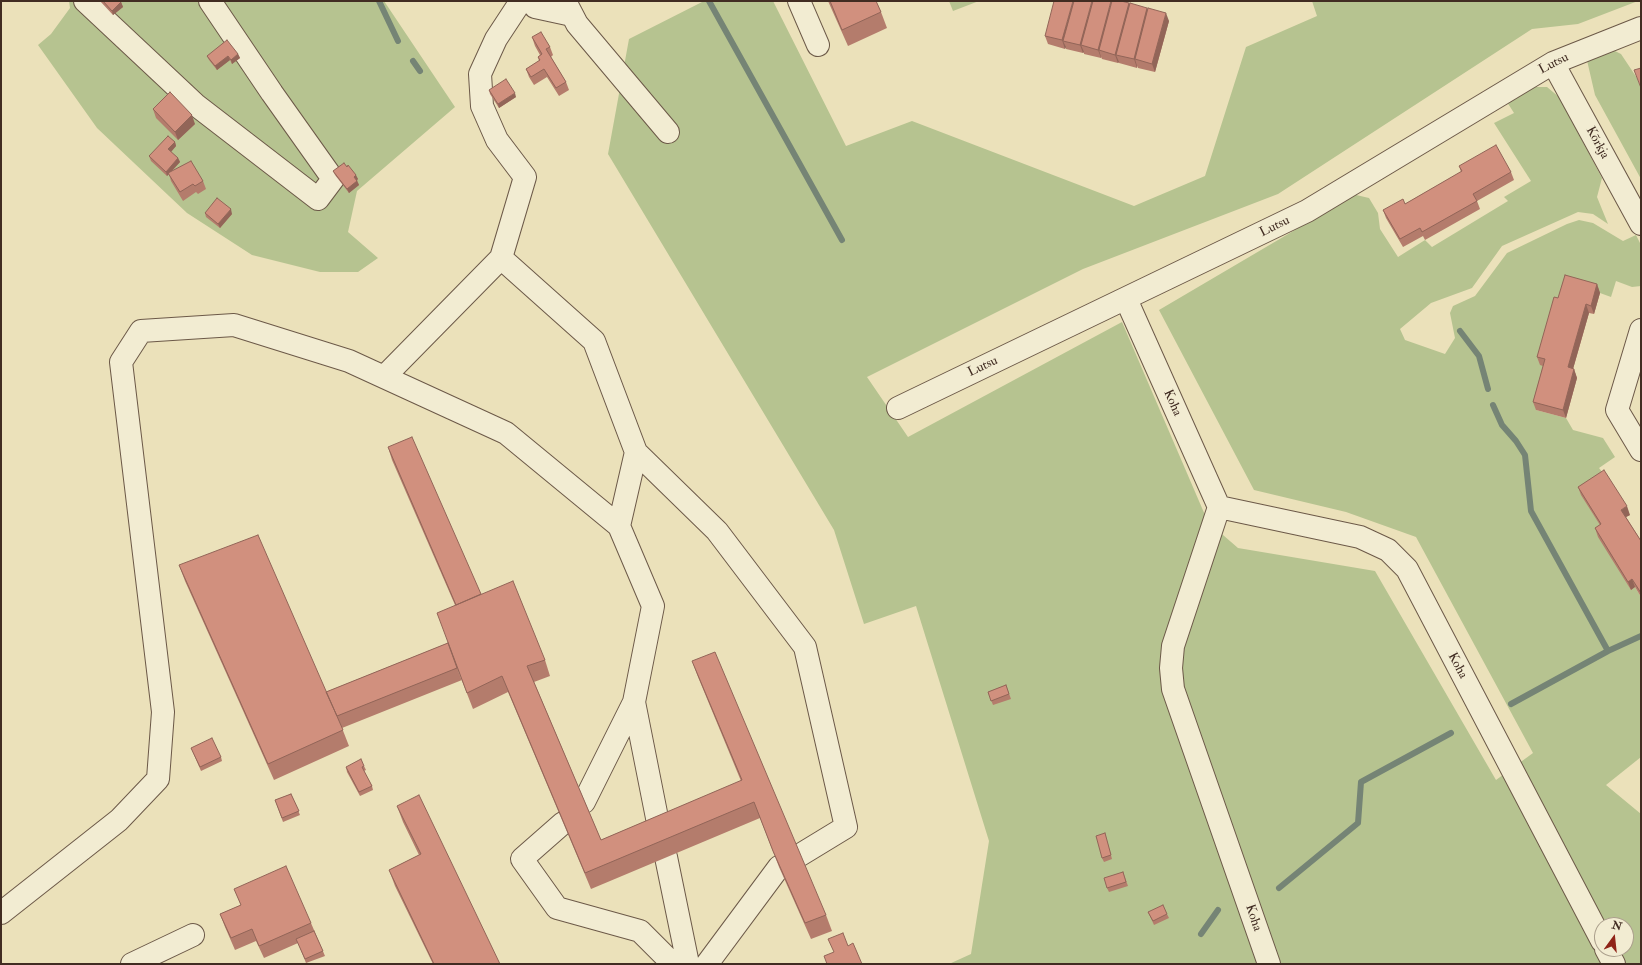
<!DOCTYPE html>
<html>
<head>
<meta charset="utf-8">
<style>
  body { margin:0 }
  #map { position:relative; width:1642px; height:965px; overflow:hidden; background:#ebe1ba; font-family:"IM FELL Double Pica",serif }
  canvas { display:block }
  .frame { position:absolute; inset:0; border:2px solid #412c22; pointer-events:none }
  .north { position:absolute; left:1594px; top:917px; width:40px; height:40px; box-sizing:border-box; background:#f2ecd2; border:1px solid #ab9f8c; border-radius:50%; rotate:15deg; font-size:11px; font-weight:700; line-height:16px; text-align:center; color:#412c22 }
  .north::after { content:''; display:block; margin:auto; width:14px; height:18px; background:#8f2418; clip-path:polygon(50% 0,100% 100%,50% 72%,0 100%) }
</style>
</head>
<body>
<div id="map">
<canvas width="1642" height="965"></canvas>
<div class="frame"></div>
<div class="north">N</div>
</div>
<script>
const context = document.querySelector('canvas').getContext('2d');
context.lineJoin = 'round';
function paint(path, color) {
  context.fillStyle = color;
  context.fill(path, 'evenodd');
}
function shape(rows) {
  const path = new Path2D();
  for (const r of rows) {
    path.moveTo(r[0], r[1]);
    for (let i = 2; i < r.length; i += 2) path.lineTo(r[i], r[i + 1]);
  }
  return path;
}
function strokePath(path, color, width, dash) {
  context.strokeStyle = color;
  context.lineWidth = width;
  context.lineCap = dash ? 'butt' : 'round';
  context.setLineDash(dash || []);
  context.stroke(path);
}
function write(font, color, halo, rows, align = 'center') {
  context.font = font + ' "IM FELL Double Pica",serif';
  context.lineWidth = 3;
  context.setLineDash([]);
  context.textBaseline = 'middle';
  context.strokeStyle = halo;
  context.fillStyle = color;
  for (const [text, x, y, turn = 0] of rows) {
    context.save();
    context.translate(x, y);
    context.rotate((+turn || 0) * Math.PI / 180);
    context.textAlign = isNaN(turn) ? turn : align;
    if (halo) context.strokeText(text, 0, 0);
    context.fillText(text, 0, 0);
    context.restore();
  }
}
paint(shape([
  [69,1,384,1,455,107,357,191,348,232,378,258,358,272,320,272,252,255,187,213,97,128,38,45,51,34,70,8],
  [704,1,773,1,846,146,912,121,1134,206,1205,176,1246,47,1317,16,1312,1,1638,1,1578,24,1532,29,1278,194,1083,269,867,377,908,437,1122,322,1208,522,1238,548,1375,571,1496,780,1533,753,1416,537,1346,512,1254,490,1159,310,1329,210,1352,194,1369,198,1378,213,1380,229,1398,257,1425,240,1432,247,1508,201,1504,197,1531,181,1494,123,1514,113,1507,102,1534,87,1547,87,1559,97,1602,178,1597,197,1608,224,1593,214,1578,212,1502,246,1472,288,1431,303,1400,329,1405,340,1445,354,1455,338,1450,313,1453,306,1475,296,1507,253,1567,224,1579,220,1593,223,1623,241,1636,235,1641,245,1641,286,1632,287,1616,281,1611,297,1600,293,1548,367,1536,410,1566,418,1573,430,1603,438,1615,457,1599,468,1607,478,1604,533,1631,590,1635,587,1641,597,1641,757,1606,785,1641,814,1641,964,949,964,971,954,989,841,916,606,864,624,834,530,608,154,629,39],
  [1602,925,1626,925,1626,949,1602,949],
  [949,1,979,1,953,11],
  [1609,48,1621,54,1637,78,1641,88,1641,179,1595,95,1586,56]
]), '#b6c390');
strokePath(shape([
  [379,1,398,41],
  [709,1,842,240],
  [413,61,420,71],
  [1460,331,1479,356,1488,389],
  [1493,405,1502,425,1516,441,1525,455,1531,511,1608,651],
  [1511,704,1608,651,1641,636],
  [1279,888,1358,823,1361,782,1451,733],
  [1201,934,1218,910]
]), '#758475', 6);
const minor = shape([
  [85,1,196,105,318,199,333,179,272,93,210,1],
  [521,1,496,39,480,74,482,106,497,140,525,177,501,258,594,341,636,452,619,526],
  [531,1,535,7,572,15],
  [565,1,577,24,668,132],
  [799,1,818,45],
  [1553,63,1641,224],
  [1126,299,1219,507,1173,646,1171,668,1173,689,1269,964],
  [1641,330,1617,410,1641,450],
  [384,377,501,258],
  [898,408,1307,211,1553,63,1641,28],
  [636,452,717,531,805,647,846,827,800,855],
  [1219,507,1360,537,1388,550,1407,569,1602,941],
  [634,702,660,833],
  [563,823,522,859,557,908,640,931,673,964],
  [666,857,688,964],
  [1,913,119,820,158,779,163,712,121,362,141,331,234,325,349,361,506,433,619,526,653,606,634,702,584,802],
  [1606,949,1614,964],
  [132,964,193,935],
  [707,964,779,867]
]);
strokePath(minor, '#6c5948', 24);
strokePath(minor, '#f2ecd2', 22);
paint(shape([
  [100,1,120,1,121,2,123,7,113,15],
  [828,1,876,1,881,12,887,28,848,46],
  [1129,3,1130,5,1148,10,1169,21,1155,72,1138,68,1137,66,1137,68,1119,63,1119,62,1118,63,1102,59,1101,57,1101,58,1084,54,1084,52,1083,53,1066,49,1066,47,1065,49,1048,44,1045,36],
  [532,37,550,47,553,55,551,57,566,82,569,90,559,96,547,77,534,85,529,77,526,69,539,61,538,57,540,55,535,46],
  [238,54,240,58,232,64,230,60,217,70,209,60,207,56],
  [489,90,516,97,499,108,490,94],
  [153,109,195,124,178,140,156,118],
  [175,142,176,146,171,152,178,158,180,162,172,171,203,181,206,189,198,194,196,192,183,201,171,181,169,174,167,176,151,161,149,156],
  [1459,166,1511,172,1514,180,1477,201,1480,209,1425,240,1423,236,1403,247,1386,218,1383,210,1405,204,1461,172],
  [347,167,358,179,357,180,359,185,349,193,335,175,333,171],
  [205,213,232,214,220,228,206,217],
  [1597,284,1600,293,1594,314,1589,313,1573,369,1574,369,1577,378,1566,418,1536,410,1533,402,1543,366,1540,365,1537,357,1558,298],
  [388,447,481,594,545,660,550,676,534,682,601,840,741,781,698,677,692,661,826,915,832,931,811,939,779,867,760,818,591,889,508,692,473,709,457,668,462,680,342,728,349,746,274,780,185,581,179,565,326,692,448,643,455,605,392,460],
  [1578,487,1630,515,1626,517,1641,541,1641,597,1635,587,1631,590,1598,537,1595,528,1600,525,1581,495],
  [1006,685,1011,699,993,705,988,692],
  [191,748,221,757,222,761,201,771],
  [364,766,366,770,364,771,372,786,373,790,360,796,347,772,346,767],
  [291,794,300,815,283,822,275,800],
  [397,806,500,964,433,964,395,886,389,870,419,855,403,822],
  [1105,833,1112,859,1104,862,1102,858],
  [1123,872,1128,886,1109,892,1107,888],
  [234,889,311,923,325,956,306,963,298,943,264,958,256,941,235,950,225,927,220,914,241,905],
  [1148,912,1167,914,1169,918,1154,925]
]), '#b47c6c');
paint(shape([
  [1073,1,1078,1,1063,41,1066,47,1065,49,1062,40],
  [1092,1,1096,1,1081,45,1084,52,1083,53,1080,45],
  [1111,1,1112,1,1099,50,1101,57,1101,58,1098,50],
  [121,2,123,7,113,15,112,11],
  [1129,3,1132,12,1116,55,1119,62,1118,63,1115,55],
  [1147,8,1150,16,1135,59,1137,66,1137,68,1134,59],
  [1166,13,1169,21,1155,72,1152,64],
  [238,54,240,58,232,64,231,60],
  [228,56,230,60,217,70,215,66],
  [515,93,516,97,499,108,498,104],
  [192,115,195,124,178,140,175,132],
  [175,142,176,146,170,153,168,149],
  [178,158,180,162,167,176,166,172],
  [356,175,358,179,356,181,354,177],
  [357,181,359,185,349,193,347,189],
  [231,209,232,214,220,228,218,224],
  [1597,284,1600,293,1594,314,1591,306],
  [1586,304,1589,313,1571,376,1568,367],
  [1574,369,1577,378,1566,418,1563,410],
  [1627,506,1630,515,1624,518,1621,510],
  [1632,579,1635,587,1631,590,1628,582]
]), '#926558');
const building = shape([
  [103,1,120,1,121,2,112,11,103,1],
  [830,1,876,1,881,12,842,30,830,1],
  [1054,1,1073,1,1062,40,1045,36,1054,1],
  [1074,1,1092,1,1080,45,1063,41,1074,1],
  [1093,1,1111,1,1098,50,1081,45,1093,1],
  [1112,1,1121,1,1129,3,1115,55,1099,50,1112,1],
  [1130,3,1147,8,1134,59,1116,55,1130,3],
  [1148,8,1166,13,1152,64,1135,59,1148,8],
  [541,32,550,47,546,49,566,82,556,88,544,69,531,77,526,69,540,60,538,57,542,54,532,37,541,32],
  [227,40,238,54,231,60,228,56,215,66,207,56,227,40],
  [1641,68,1641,88,1634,70,1641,68],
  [506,79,515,93,498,104,489,90,506,79],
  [170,92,192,115,175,132,153,109,170,92],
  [168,136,175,142,168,149,178,158,166,172,149,156,168,136],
  [1496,145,1511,172,1473,194,1477,201,1422,232,1420,228,1400,239,1383,210,1403,199,1405,204,1462,171,1459,166,1496,145],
  [191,161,203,181,195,186,193,184,180,192,168,173,191,161],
  [344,163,347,167,348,165,356,175,354,177,357,181,347,189,333,171,344,163],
  [217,198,231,209,218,224,205,213,217,198],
  [1565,275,1597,284,1591,306,1586,304,1568,367,1574,369,1563,410,1533,402,1545,359,1537,357,1554,297,1558,298,1565,275],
  [412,437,481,594,456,605,388,447,412,437],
  [1604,470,1627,506,1621,510,1641,541,1641,593,1632,579,1628,582,1595,528,1601,524,1578,487,1604,470],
  [258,535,343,730,268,764,179,565,258,535],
  [513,581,545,660,527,666,601,840,742,780,692,661,715,652,826,915,805,923,773,851,754,802,585,873,502,676,467,693,437,613,513,581],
  [448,643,457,668,337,716,326,692,448,643],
  [1006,685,1009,694,991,701,988,692,1006,685],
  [212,738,221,757,200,767,191,748,212,738],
  [361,759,364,766,362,767,372,786,359,792,346,767,361,759],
  [291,794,299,811,282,818,275,800,291,794],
  [419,795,500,964,434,964,389,870,421,854,397,806,419,795],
  [1105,833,1111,855,1102,858,1096,836,1105,833],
  [286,866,311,923,259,946,252,929,231,938,220,914,241,905,234,889,286,866],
  [1123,872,1126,882,1107,888,1104,878,1123,872],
  [1163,905,1167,914,1153,921,1148,912,1163,905],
  [314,931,323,951,305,959,296,939,314,931],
  [843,933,848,946,853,943,862,964,827,964,824,956,834,952,828,939,843,933]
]);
paint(building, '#d1907e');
strokePath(building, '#926558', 1);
write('13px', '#412c22', '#f2ecd2', [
  ["Lutsu",1554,64,-27],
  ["Kõrkja",1597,143,61],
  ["Lutsu",1275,227,-26],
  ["Lutsu",983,367,-25],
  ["Koha",1172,403,66],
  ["Koha",1457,666,62],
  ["Koha",1253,918,71]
]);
</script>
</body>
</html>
